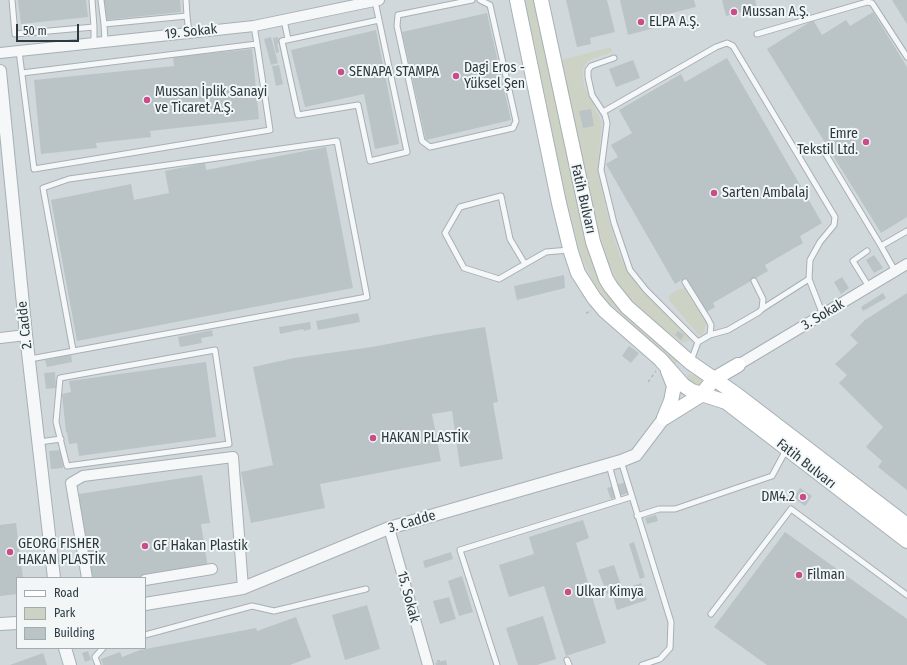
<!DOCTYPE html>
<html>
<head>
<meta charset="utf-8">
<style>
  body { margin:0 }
  #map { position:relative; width:907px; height:665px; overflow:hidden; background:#e2e8ea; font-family:"Fira Sans Condensed",sans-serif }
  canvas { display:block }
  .legend { position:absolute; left:16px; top:577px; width:130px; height:72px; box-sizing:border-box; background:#f2f6f7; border:1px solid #a2abae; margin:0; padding:5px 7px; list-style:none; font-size:12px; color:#2b3a41 }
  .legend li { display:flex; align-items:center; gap:8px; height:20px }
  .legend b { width:20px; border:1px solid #a2abae }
  .scale { position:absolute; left:16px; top:24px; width:63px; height:18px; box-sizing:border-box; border:2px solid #2b3a41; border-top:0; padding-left:5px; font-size:12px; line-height:14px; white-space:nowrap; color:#2b3a41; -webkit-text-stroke:3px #f2f6f7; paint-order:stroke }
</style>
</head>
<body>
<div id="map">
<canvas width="907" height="665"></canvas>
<ul class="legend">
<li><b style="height:5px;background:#fff"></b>Road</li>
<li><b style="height:11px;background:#cdd3c4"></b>Park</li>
<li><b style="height:11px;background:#bac3c6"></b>Building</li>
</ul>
<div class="scale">50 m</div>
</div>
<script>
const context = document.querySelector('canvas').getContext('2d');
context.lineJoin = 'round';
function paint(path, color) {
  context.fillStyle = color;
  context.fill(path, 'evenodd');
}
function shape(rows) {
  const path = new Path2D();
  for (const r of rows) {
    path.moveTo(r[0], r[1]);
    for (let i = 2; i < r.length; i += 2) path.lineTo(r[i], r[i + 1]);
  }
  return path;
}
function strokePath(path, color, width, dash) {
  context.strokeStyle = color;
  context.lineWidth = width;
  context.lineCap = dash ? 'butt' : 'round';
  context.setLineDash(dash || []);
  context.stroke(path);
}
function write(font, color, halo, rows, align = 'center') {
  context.font = font + ' "Fira Sans Condensed",sans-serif';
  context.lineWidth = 4;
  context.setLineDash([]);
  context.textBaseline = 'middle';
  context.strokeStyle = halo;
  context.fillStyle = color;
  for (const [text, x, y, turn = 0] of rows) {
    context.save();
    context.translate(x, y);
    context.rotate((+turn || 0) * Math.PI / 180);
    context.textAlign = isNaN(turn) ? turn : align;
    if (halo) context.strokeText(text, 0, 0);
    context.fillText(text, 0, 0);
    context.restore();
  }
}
paint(shape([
  [0,0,907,0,907,665,0,665],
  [17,578,145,578,145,648,17,648]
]), '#d0d8dc');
paint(shape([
  [525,0,536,0,593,259,680,357,675,365,662,351,608,302,595,285,581,256,565,194],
  [611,47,612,52,604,55,592,59,586,63,583,70,583,79,585,88,602,122,598,164,606,209,619,254,630,276,690,338,689,341,682,343,633,304,620,289,611,268,595,221,561,60],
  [686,288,707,321,704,332,702,335,699,335,696,332,669,300,669,297,671,294,679,289],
  [689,374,697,376,701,379,703,385,699,387,687,380,687,377]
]), '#cdd3c4');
paint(shape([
  [18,0,86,0,88,17,21,24],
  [103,0,180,0,181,12,105,20],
  [566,0,607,0,615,32,590,38,591,44,577,47],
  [620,0,694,0,696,7,656,17,658,27,628,35],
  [722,0,755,0,757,8,726,16],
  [892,0,907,0,907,24],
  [873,12,907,67,907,217,881,233,767,49,813,20,822,35,846,20,850,26],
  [487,13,511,120,426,140,402,32],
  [376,30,399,144,375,149,364,94,305,107,291,50],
  [271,37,278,63,271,65,264,39],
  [278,37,279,43,277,44,279,52,276,53,273,38],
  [252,49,259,119,150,131,151,137,96,143,97,148,41,154,34,80,174,66,173,57],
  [727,58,822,223,800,236,803,243,765,265,768,271,713,303,715,307,705,313,685,278,675,284,606,164,618,157,611,145,632,133,619,110,681,74,685,82],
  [633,60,640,78,616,87,609,69],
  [279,65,283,84,276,86,272,66],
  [591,109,594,126,583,128,579,111],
  [326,147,353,288,77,341,51,200,131,184,134,200,169,193,165,171,205,163,206,170],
  [874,255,883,268,874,273,866,260],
  [564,275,565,288,517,300,514,286],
  [842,277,849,288,841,294,834,282],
  [883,293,886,298,863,311,861,307],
  [907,293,907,490,878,467,882,461,866,447,883,427,839,383,847,375,835,364,858,343,850,335,865,320],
  [358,313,360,322,318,330,316,321],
  [310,322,311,329,304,331,303,329,280,334,279,327],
  [485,327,498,402,493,403,503,459,460,467,452,411,432,414,441,461,320,484,325,508,251,523,241,472,273,465,253,367,294,358,372,347,435,335],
  [212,330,213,336,201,338,202,343,180,347,178,337],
  [678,331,684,335,681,340,675,335],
  [629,346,639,353,631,363,622,356],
  [71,355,72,362,47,367,45,360],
  [206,362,216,437,79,456,77,443,69,444,67,432,66,432,62,394,71,392,69,381],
  [55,372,56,388,46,389,44,373],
  [61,450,63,468,51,469,49,451],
  [202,475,210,523,201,524,208,568,145,578,91,578,79,494],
  [629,481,633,491,611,499,607,488],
  [800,488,812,496,805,506,794,498],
  [656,515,658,521,647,524,645,518],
  [583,520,589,538,576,543,606,643,566,656,544,586,509,597,499,565,534,554,529,537],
  [16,523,23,578,17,578,17,594,0,596,0,525],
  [785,532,907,619,907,665,767,665,714,627],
  [634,542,645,577,640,579,629,544],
  [451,552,453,559,425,568,423,561],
  [614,565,622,588,607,594,598,570],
  [462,576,473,612,459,616,448,581],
  [641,583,647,600,617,610,612,593],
  [449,597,456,619,440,624,433,601],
  [367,605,380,649,345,660,332,615],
  [543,616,556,659,537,665,518,665,506,628],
  [296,617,311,657,290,665,103,665,101,659,120,652,122,657,140,650,256,628,257,631],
  [88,651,91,660,85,662,82,653],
  [43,653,47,665,10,665],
  [446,660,447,665,436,665,435,663]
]), '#bac3c6');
const service = shape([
  [12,0,15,34,94,27,92,0],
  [101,0,104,24,187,16,186,0],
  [472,0,398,15,397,26,422,141,430,147,513,128,516,121,490,5,480,0],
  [375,1,407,152,370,161,358,105,298,115,282,41,379,20],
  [187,16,189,33],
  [284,20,288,39],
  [104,24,105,41],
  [254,26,257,44],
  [757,34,867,2,872,3,907,57],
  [94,42,94,27],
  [19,51,21,67,34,169,270,130,257,44,22,73],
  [614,58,591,66,588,70,588,77,592,95,605,115,607,123,601,170,614,223,630,270,646,290,698,342],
  [603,112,716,47,727,43,733,46,835,217,834,225,820,242,810,260,809,279,762,309],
  [822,148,881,246,907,231],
  [881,246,895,271],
  [867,251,853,261,869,287],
  [525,264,510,239,501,196,460,207,445,233,464,268,499,279,525,264,546,252,569,250],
  [809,279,823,315],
  [685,282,708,319,711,325,710,335],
  [215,350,229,444,67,466,56,422,60,378,215,350],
  [30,359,367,297,337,141,69,179,43,188,73,350],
  [691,361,698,342,710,335,728,330,759,312,762,309,763,299,754,281],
  [39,442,61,439],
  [621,461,671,622,670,648,660,659,642,665],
  [609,465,619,501],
  [637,516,659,509,675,509,772,476,786,450],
  [711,614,791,509,907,595],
  [145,635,252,606,274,611,366,589],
  [567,660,569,665],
  [98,665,95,657,103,648],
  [497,665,460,550,631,497]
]);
const minor = shape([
  [0,53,254,26,379,0],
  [0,338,26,335],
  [738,365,907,264],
  [389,528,428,665],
  [87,578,71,483,83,476,233,457,243,588],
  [145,580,212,569]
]);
const tertiary = shape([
  [0,71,26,335,54,578],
  [145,604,243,588,389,528,621,461,636,455,664,418],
  [0,624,17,623],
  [65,648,70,665]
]);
const secondary = shape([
  [517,0,559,203,571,252,578,273,594,298,605,311,660,359,683,385,692,391,726,402,907,541],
  [541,0,593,242,606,279,611,287,627,307,691,363,736,394,907,525],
  [664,418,701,395,714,379,738,365],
  [664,418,671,401,674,386,668,371]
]);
strokePath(service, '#a7b0b4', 7);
strokePath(minor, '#a7b0b4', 12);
strokePath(tertiary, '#a7b0b4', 14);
strokePath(secondary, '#a7b0b4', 16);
strokePath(shape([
  [586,313,592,311],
  [648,382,656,371],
  [437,661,440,661,440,662]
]), '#b4bbbd', 1.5, [3, 3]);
strokePath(service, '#f5f7f8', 5);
strokePath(minor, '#f5f7f8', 10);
strokePath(tertiary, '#f5f7f8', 12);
strokePath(secondary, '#fff', 14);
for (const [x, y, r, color] of [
  [734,12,4,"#c94d88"],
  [641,22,4,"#c94d88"],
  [341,72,4,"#c94d88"],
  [456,76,4,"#c94d88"],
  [147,100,4,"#c94d88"],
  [866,142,4,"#c94d88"],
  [714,193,4,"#c94d88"],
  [373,438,4,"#c94d88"],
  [803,497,4,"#c94d88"],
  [145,546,4,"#c94d88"],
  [10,552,4,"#c94d88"],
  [799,575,4,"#c94d88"],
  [568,592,4,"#c94d88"]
]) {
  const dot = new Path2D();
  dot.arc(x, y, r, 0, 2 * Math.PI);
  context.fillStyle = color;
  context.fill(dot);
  strokePath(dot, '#f2f6f7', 1.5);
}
write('14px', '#2b3a41', '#f2f6f7', [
  ["Mussan A.Ş.",742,12],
  ["ELPA A.Ş.",649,22],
  ["Dagi Eros -",464,68],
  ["Yüksel Şen",464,84],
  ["SENAPA STAMPA",349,72],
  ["Mussan İplik Sanayi",155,92],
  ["ve Ticaret A.Ş.",155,108],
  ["Emre",858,134,"right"],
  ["Tekstil Ltd.",858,150,"right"],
  ["Sarten Ambalaj",722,193],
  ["HAKAN PLASTİK",381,438],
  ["DM4.2",795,497,"right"],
  ["GEORG FISHER",18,544],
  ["HAKAN PLASTİK",18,560],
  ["GF Hakan Plastik",153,546],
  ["Filman",807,575],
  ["Ulkar Kimya",576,592]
], 'left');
write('14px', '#2b3a41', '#f2f6f7', [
  ["19. Sokak",191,32,-6],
  ["Fatih Bulvarı",583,199,77],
  ["3. Sokak",823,315,-31],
  ["2. Cadde",25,325,-96],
  ["Fatih Bulvarı",806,464,38],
  ["3. Cadde",412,522,-16],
  ["15. Sokak",408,597,75]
]);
</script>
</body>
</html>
